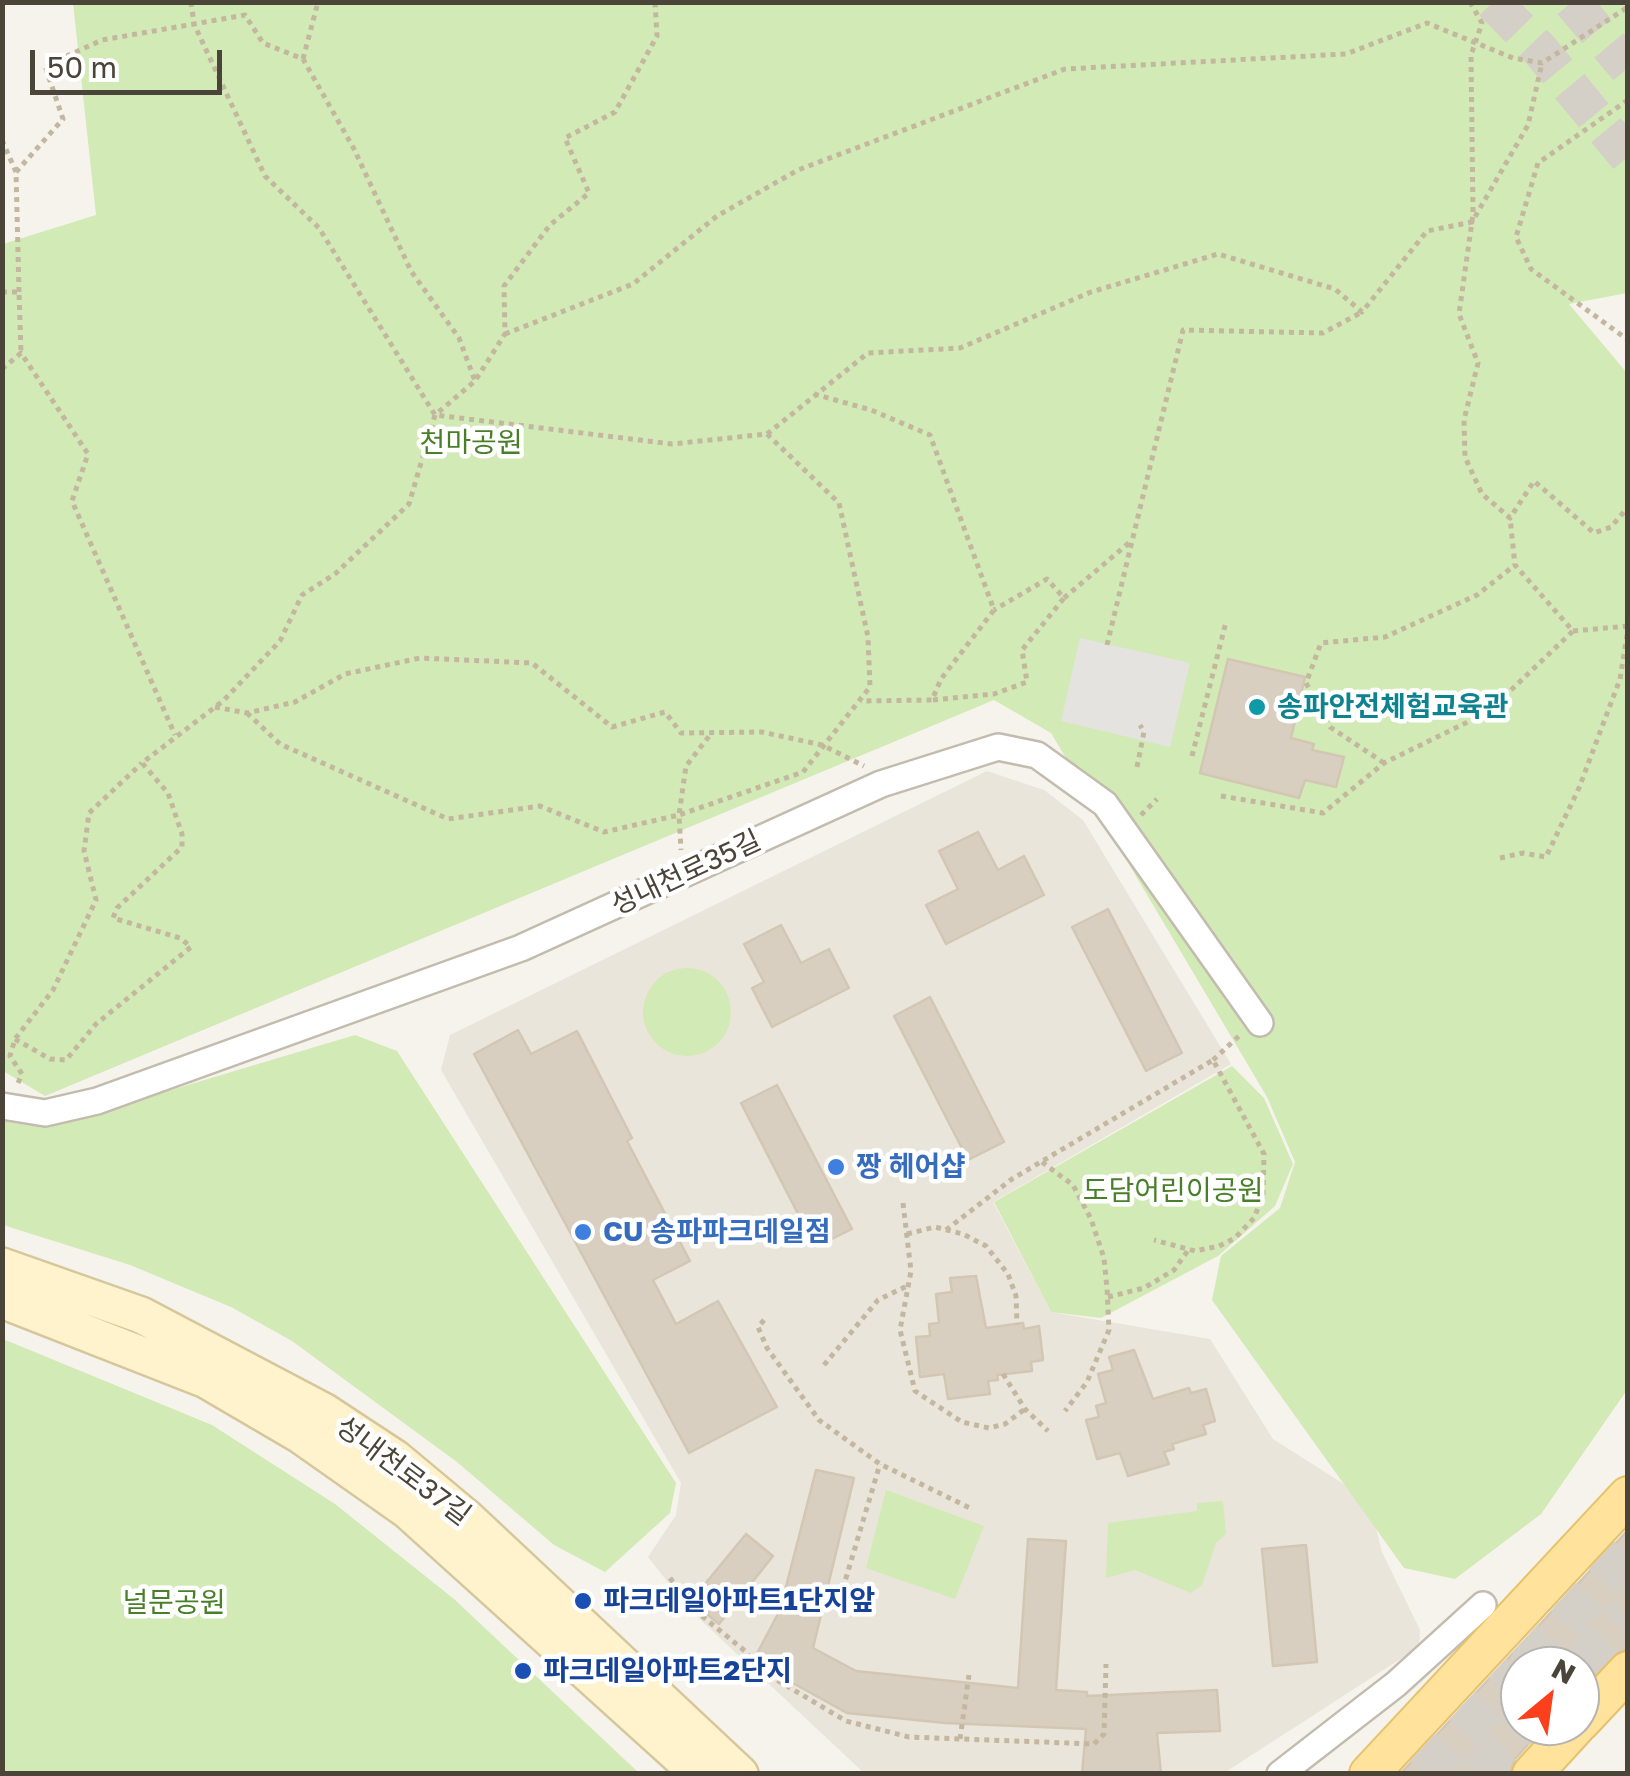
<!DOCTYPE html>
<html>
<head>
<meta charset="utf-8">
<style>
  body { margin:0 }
  #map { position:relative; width:1630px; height:1776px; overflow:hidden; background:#f6f3ec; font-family:"Golos Text",sans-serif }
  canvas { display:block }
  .frame { position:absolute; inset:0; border:5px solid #4b4439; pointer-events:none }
  .north { position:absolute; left:1500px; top:1646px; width:100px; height:100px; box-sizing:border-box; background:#fff; border:2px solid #b7b4b0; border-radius:50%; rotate:29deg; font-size:28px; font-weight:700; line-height:40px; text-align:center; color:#4b4439 }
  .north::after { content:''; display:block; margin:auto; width:35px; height:45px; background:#fc3f1d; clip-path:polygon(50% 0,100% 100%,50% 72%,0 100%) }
  .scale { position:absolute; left:30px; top:50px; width:192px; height:45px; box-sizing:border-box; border:5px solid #4b4439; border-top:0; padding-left:12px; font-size:30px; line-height:35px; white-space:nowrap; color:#4b4439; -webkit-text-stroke:8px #fff; paint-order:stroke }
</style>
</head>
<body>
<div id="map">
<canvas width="1630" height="1776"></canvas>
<div class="frame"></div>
<div class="north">N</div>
<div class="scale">50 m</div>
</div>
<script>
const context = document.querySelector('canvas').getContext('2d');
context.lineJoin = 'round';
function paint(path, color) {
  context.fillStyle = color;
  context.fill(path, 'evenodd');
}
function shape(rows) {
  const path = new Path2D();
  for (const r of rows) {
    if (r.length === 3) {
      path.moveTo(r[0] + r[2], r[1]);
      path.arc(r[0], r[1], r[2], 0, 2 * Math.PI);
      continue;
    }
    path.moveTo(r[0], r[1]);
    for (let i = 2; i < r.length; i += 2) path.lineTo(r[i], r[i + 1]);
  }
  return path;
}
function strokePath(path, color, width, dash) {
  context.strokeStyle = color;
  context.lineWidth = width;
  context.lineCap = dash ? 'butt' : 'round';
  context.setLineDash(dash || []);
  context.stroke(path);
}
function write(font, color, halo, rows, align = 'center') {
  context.font = font + ' "Golos Text","Noto Sans KR",sans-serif';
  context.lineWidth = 9;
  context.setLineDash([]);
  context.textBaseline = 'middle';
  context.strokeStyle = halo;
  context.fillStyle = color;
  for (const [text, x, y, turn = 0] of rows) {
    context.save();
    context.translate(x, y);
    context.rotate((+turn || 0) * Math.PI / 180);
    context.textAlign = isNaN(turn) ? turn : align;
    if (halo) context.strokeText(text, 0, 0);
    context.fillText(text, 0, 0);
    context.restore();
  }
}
paint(shape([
  [987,771,1044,790,1083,820,1231,1064,993,1202,1051,1312,1210,1339,1273,1439,1369,1500,1382,1552,1420,1630,1419,1647,1224,1773,864,1773,689,1609,648,1557,676,1515,681,1483,441,1070,450,1035]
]), '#eae5da');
paint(shape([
  [73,3,1627,3,1627,293,1569,304,1627,373,1627,1390,1541,1514,1455,1579,1404,1568,1212,1300,1221,1256,1280,1208,1295,1162,1267,1097,1051,733,994,700,45,1096,3,1071,3,244,96,215],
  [687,1012,44],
  [355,1035,397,1051,676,1483,670,1513,605,1572,554,1545,457,1462,292,1341,231,1307,130,1265,3,1225,2,1121,44,1128],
  [1232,1066,1264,1098,1293,1164,1275,1206,1218,1256,1101,1318,1051,1312,994,1202],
  [3,1339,212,1425,335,1504,454,1599,639,1773,3,1773],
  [886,1490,984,1526,955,1599,866,1568],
  [1223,1501,1226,1534,1216,1543,1202,1585,1191,1593,1135,1570,1106,1578,1108,1523,1197,1511,1197,1503]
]), '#d2eab5');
paint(shape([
  [1080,638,1190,663,1170,747,1061,721]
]), '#e5e3e0');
const building = shape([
  [1228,659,1305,677,1291,738,1314,744,1312,750,1344,757,1336,787,1305,780,1299,798,1200,773,1228,659],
  [978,832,998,870,1024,856,1044,895,946,944,926,905,958,889,939,851,978,832],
  [1108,909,1182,1053,1146,1071,1072,927,1108,909],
  [781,925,801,963,829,949,849,988,772,1027,752,988,764,982,744,944,781,925],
  [930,997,1004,1142,968,1160,894,1016,930,997],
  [518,1030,531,1054,577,1031,632,1138,627,1141,690,1261,653,1280,676,1324,718,1301,777,1407,689,1453,474,1054,518,1030],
  [777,1085,852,1229,815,1247,741,1103,777,1085],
  [976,1276,986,1328,1023,1323,1024,1329,1039,1326,1043,1360,1031,1362,1032,1371,997,1375,998,1380,988,1381,990,1394,948,1399,944,1374,920,1377,916,1337,930,1336,929,1324,939,1323,936,1294,952,1292,950,1278,976,1276],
  [1134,1350,1153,1399,1189,1388,1191,1393,1206,1389,1215,1421,1203,1425,1206,1434,1172,1444,1174,1449,1164,1452,1169,1464,1128,1476,1120,1453,1097,1459,1086,1420,1099,1417,1096,1406,1106,1403,1098,1374,1113,1370,1109,1357,1134,1350],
  [816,1470,854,1478,813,1648,856,1671,1018,1688,1028,1539,1066,1541,1056,1690,1087,1692,1087,1696,1217,1690,1220,1731,1157,1733,1161,1774,1082,1774,1086,1729,945,1723,847,1713,753,1661,780,1610,816,1470],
  [1628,1530,1628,1649,1612,1656,1580,1689,1580,1666,1520,1666,1520,1726,1545,1726,1515,1759,1510,1774,1400,1774,1628,1530],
  [746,1534,773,1556,719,1624,691,1601,746,1534],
  [1306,1545,1317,1662,1273,1666,1262,1549,1306,1545]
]);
paint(building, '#d8cfc1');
strokePath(building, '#d3c7b4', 2.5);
strokePath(shape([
  [1493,2,1540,50,1628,157],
  [1572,2,1628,68],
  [1526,1666,1628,1554],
  [1578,1666,1628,1613],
  [1424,1774,1520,1672],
  [1476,1774,1521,1726]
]), '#d4d0c8', 38, [38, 19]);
const minor = shape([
  [2,1106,45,1113,97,1101,521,948,881,784,998,747,1037,755,1105,804,1260,1023],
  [1280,1774,1396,1684,1483,1605]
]);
const secondary = shape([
  [2,1266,141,1315,325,1412,395,1458,467,1518,740,1774],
  [2,1300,206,1380,300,1435,408,1511,699,1774]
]);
const primary = shape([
  [1580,1722,1628,1671],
  [1369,1774,1628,1496],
  [1532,1774,1576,1726]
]);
strokePath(minor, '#c2bbae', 30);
strokePath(secondary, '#d6c79b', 40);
strokePath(primary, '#e6c16a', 42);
strokePath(shape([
  [191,2,194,24,245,15,263,43,303,59,354,149,411,271,459,338,475,381],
  [1470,2,1482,23,1471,55,1473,214,1459,314,1478,363,1464,420,1465,457,1482,494,1510,518,1534,481,1594,533,1611,527,1628,507],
  [303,59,318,2],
  [1628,100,1538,163,1516,237,1531,269,1628,340],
  [2,140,16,172,19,292],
  [16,172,63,119,45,66,102,40,194,24,265,176,319,228,435,415,672,444,767,434,839,503,868,637,870,687,803,772,679,815,681,850],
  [2,292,19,292,21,353],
  [505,334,633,284,717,216,798,170,1065,69,1346,54,1427,23,1513,58,1542,63,1628,7],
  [2,369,21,353,88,454,72,501,175,735],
  [814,394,871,410,930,435,994,610,941,679,932,700,861,701],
  [767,434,868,353,960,348,1091,292,1218,254,1335,289,1362,312,1427,231,1472,222,1528,125,1542,63],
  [1064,598,1130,542],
  [1573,631,1628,626],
  [1107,645,1183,330,1323,333,1362,312],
  [933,700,994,694,1027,682,1022,650,1064,598,1047,579,994,610],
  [215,707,247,713,295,702,345,674,420,658,532,663,612,727,665,712,681,733,762,732,822,745,864,766],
  [247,713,280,744,448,819,540,806,604,832,679,815,686,766,710,735],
  [1192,756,1226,622],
  [1384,763,1330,727,1306,683,1321,643,1385,637,1477,595,1515,565],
  [1137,767,1144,732,1140,725],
  [1221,796,1323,813,1384,763,1488,712,1573,631,1515,565,1510,518],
  [1141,815,1157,799],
  [1500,858,1523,853,1546,857,1579,788,1620,679,1628,629],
  [15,1039,50,1059,66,1060,96,1024,191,947,180,938,113,918,117,908,182,847,182,834,168,793,142,763,223,701,280,641,302,595,335,574,409,504,435,415,475,381,505,334,504,286,550,225,589,193,565,138,615,112,657,36,655,2],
  [1213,1060,1240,1035],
  [18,1083,22,1074,10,1056,15,1039,53,990,96,900,84,851,89,813,142,763],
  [1042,1162,1073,1185,1091,1219,1104,1258,1107,1288,1109,1330,1087,1382,1065,1411],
  [903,1203,911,1271,900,1330,915,1391,962,1422,989,1428,1005,1424,1025,1409],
  [946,1230,1012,1179,1213,1060,1264,1154,1263,1196,1254,1218,1235,1238,1219,1246,1195,1251,1154,1240],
  [907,1234,935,1227,963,1234,986,1246,1008,1274,1016,1296,1017,1324],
  [1108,1297,1144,1288,1174,1270,1189,1249],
  [764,1320,758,1327,767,1348,819,1420,880,1464,970,1508],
  [824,1365,878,1300,907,1286],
  [1003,1374,1025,1409,1048,1431],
  [670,1578,691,1607,745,1651,760,1670,846,1721,909,1737,1094,1744,1104,1734,1106,1664],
  [849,1597,843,1588,880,1464],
  [960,1739,969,1675]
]), '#c4b79f', 5, [5, 5]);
strokePath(minor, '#fff', 25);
strokePath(secondary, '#fff3cd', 35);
strokePath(primary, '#ffe39c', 38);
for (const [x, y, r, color] of [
  [1257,707,10,"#0f9aa8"],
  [836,1167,10,"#3f7fe0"],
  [583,1232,10,"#3f7fe0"],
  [583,1601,10,"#1a4fb4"],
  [523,1671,10,"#1a4fb4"]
]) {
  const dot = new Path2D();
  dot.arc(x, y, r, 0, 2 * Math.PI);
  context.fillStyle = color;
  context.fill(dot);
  strokePath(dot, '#fff', 4);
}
write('28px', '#4a7f2a', '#fff', [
  ["천마공원",471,443],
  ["도담어린이공원",1173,1191],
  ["널문공원",174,1603]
]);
write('bold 28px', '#0d838f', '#fff', [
  ["송파안전체험교육관",1277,707]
], 'left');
write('28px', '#4b4439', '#fff', [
  ["성내천로35길",686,873,-25],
  ["성내천로37길",403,1471,37]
]);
write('bold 28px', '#366cbe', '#fff', [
  ["짱 헤어샵",856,1167],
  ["CU 송파파크데일점",603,1232]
], 'left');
write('bold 28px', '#164399', '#fff', [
  ["파크데일아파트1단지앞",603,1601],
  ["파크데일아파트2단지",543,1671]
], 'left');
</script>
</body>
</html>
